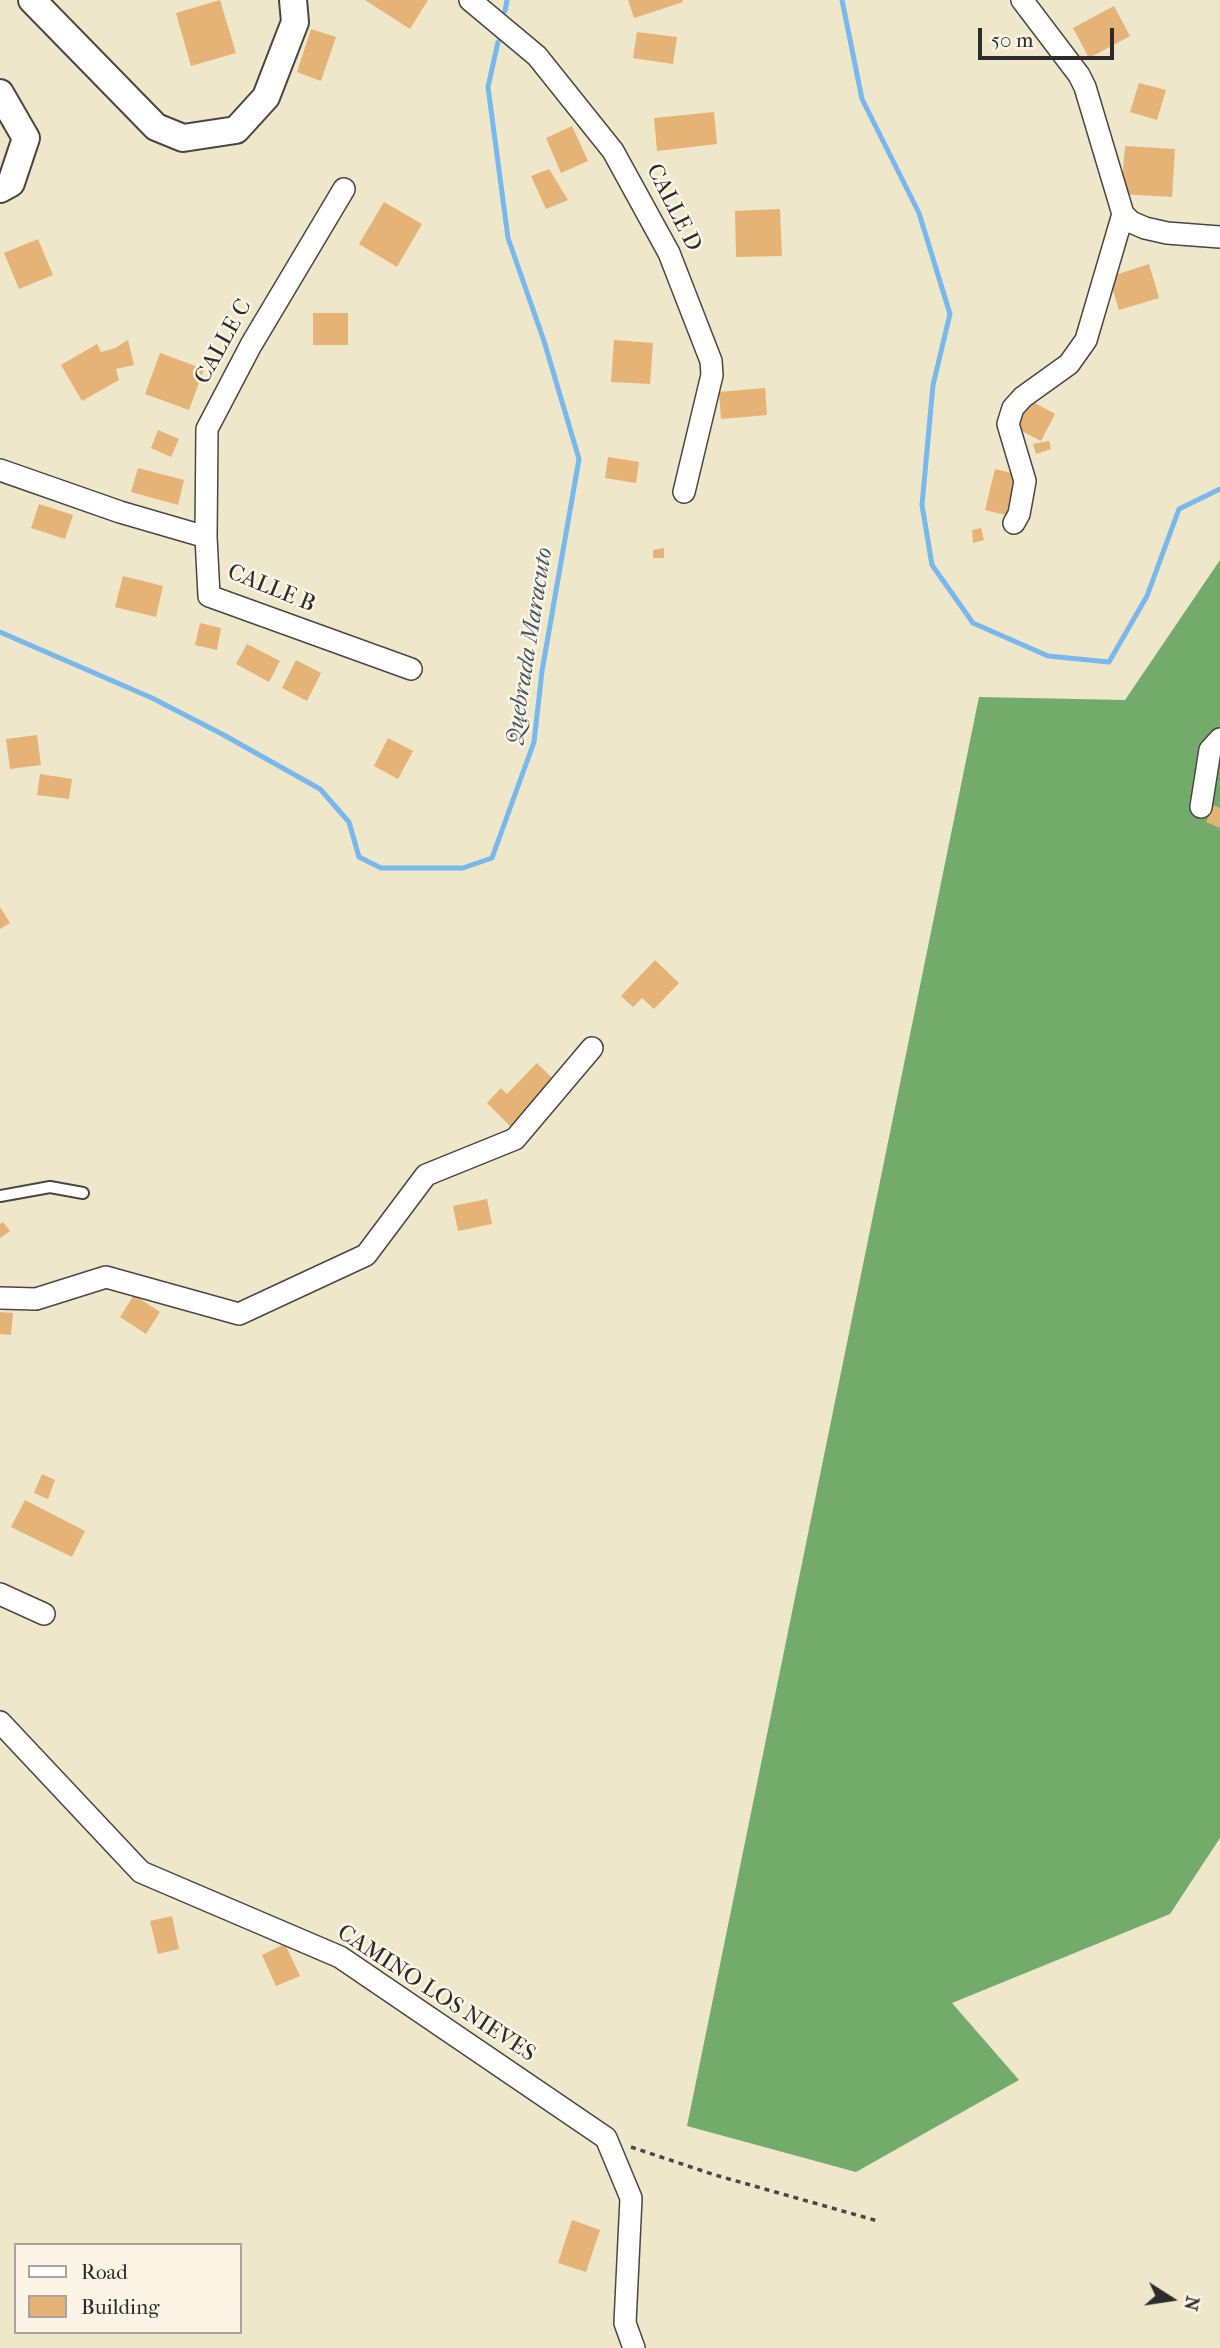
<!DOCTYPE html>
<html>
<head>
<meta charset="utf-8">
<style>
  body { margin:0 }
  #map { position:relative; width:1220px; height:2348px; overflow:hidden; background:#eee7ca; font-family:"IM FELL French Canon",serif }
  canvas { display:block }
  .legend { position:absolute; left:14px; top:2243px; width:228px; height:91px; box-sizing:border-box; background:#fcf5e5; border:2px solid #a8a49b; margin:0; padding:9px 12px; list-style:none; font-size:21px; color:#2b2b2b }
  .legend li { display:flex; align-items:center; gap:14px; height:35px }
  .legend b { width:35px; border:2px solid #a8a49b }
  .north { position:absolute; left:1136px; top:2264px; width:70px; height:70px; -webkit-text-stroke:5px #fcf5e5; paint-order:stroke; rotate:102deg; font-size:19px; font-weight:700; line-height:28px; text-align:center; color:#2b2b2b }
  .north::after { content:''; display:block; margin:auto; width:24px; height:32px; background:#2b2b2b; clip-path:polygon(50% 0,100% 100%,50% 72%,0 100%) }
  .scale { position:absolute; left:978px; top:28px; width:136px; height:32px; box-sizing:border-box; border:4px solid #2b2b2b; border-top:0; padding-left:9px; font-size:21px; line-height:24px; white-space:nowrap; color:#2b2b2b; -webkit-text-stroke:5px #fcf5e5; paint-order:stroke }
</style>
</head>
<body>
<div id="map">
<canvas width="1220" height="2348"></canvas>
<ul class="legend">
<li><b style="height:9px;background:#fff"></b>Road</li>
<li><b style="height:19px;background:#e4b375"></b>Building</li>
</ul>
<div class="north">N</div>
<div class="scale">50 m</div>
</div>
<script>
const context = document.querySelector('canvas').getContext('2d');
context.lineJoin = 'round';
function paint(path, color) {
  context.fillStyle = color;
  context.fill(path, 'evenodd');
}
function shape(rows) {
  const path = new Path2D();
  for (const r of rows) {
    path.moveTo(r[0], r[1]);
    for (let i = 2; i < r.length; i += 2) path.lineTo(r[i], r[i + 1]);
  }
  return path;
}
function strokePath(path, color, width, dash) {
  context.strokeStyle = color;
  context.lineWidth = width;
  context.lineCap = dash ? 'butt' : 'round';
  context.setLineDash(dash || []);
  context.stroke(path);
}
function write(font, color, halo, rows, align = 'center') {
  context.font = font + ' "IM FELL French Canon",serif';
  context.lineWidth = 5;
  context.setLineDash([]);
  context.textBaseline = 'middle';
  context.strokeStyle = halo;
  context.fillStyle = color;
  for (const [text, x, y, turn = 0] of rows) {
    context.save();
    context.translate(x, y);
    context.rotate((+turn || 0) * Math.PI / 180);
    context.textAlign = isNaN(turn) ? turn : align;
    if (halo) context.strokeText(text, 0, 0);
    context.fillText(text, 0, 0);
    context.restore();
  }
}
paint(shape([
  [1220,560,1220,1838,1170,1914,952,2003,1019,2080,856,2172,687,2126,979,697,1125,700]
]), '#72ab6a');
strokePath(shape([
  [842,0,862,99,919,213,950,314,933,385,922,505,932,565,973,623,1048,656,1109,662,1147,596,1179,509,1220,489],
  [505,11,507,0],
  [0,632,152,698,222,734,320,789,349,822,359,857,381,868,463,868,492,858,534,742,542,671,579,459,544,341,508,238,488,87,498,42]
]), '#78b8ec', 5);
paint(shape([
  [220,0,236,53,191,66,176,13],
  [365,0,428,0,410,29],
  [628,0,682,0,683,2,634,18],
  [1114,6,1130,36,1089,58,1073,28],
  [311,29,336,37,321,81,297,72],
  [637,32,677,37,673,64,633,58],
  [1139,83,1166,90,1157,120,1130,112],
  [714,112,717,144,657,151,654,118],
  [572,126,588,161,561,173,546,138],
  [1125,146,1175,149,1172,197,1121,194],
  [549,169,568,200,546,209,531,176],
  [384,202,422,224,397,267,359,244],
  [780,209,782,256,736,257,735,211],
  [38,239,53,275,19,289,4,253],
  [1149,264,1159,298,1119,310,1109,277],
  [313,313,348,313,348,345,313,345],
  [128,340,134,365,116,369,119,380,82,401,61,365,97,344,101,352,115,348],
  [614,340,653,343,650,384,611,382],
  [160,353,204,369,189,410,145,394],
  [765,388,767,415,721,419,719,392],
  [1026,398,1055,414,1041,441,1012,426],
  [158,430,179,439,171,457,151,448],
  [1049,441,1051,449,1036,454,1033,444],
  [608,457,639,462,636,483,605,478],
  [138,468,184,480,178,505,131,492],
  [995,469,1020,475,1010,516,985,510],
  [39,504,73,515,65,539,31,528],
  [981,528,984,540,973,543,972,530],
  [664,548,664,558,653,558,653,550],
  [123,576,163,586,156,617,115,607],
  [200,623,221,628,217,650,195,645],
  [247,644,280,661,269,682,236,664],
  [296,660,321,673,307,701,282,688],
  [37,735,41,765,10,769,6,739],
  [388,738,413,751,398,779,374,766],
  [40,774,72,779,69,799,37,795],
  [1214,805,1220,808,1220,828,1206,822],
  [0,907,10,923,0,929],
  [655,960,679,983,654,1009,642,998,633,1007,621,996],
  [537,1063,555,1081,511,1127,487,1103,501,1088,507,1094],
  [487,1199,492,1224,458,1231,453,1206],
  [3,1222,10,1231,0,1238,0,1224],
  [134,1295,160,1312,146,1334,120,1317],
  [0,1312,13,1313,11,1335,0,1334],
  [42,1474,55,1480,48,1499,34,1493],
  [25,1500,85,1531,72,1557,11,1527],
  [172,1916,179,1949,158,1954,150,1921],
  [285,1944,300,1976,276,1986,262,1955],
  [572,2220,600,2230,586,2272,558,2263]
]), '#e4b375');
const service = shape([
  [0,1196,50,1187,83,1193]
]);
const minor = shape([
  [470,0,537,56,613,151,669,253,711,361,712,375,684,492],
  [1022,0,1079,75,1085,87,1123,214,1131,222,1145,228,1167,233,1220,237],
  [0,470,120,512,206,537,209,596,411,669],
  [1014,523,1019,514,1025,481,1008,424,1013,408,1023,397,1069,364,1086,340,1123,214],
  [206,537,207,429,251,345,344,189],
  [1201,807,1210,750,1220,739],
  [0,1298,36,1299,106,1277,239,1314,366,1255,426,1175,515,1139,592,1048],
  [0,1594,44,1614],
  [0,1722,141,1872,340,1957,606,2138,631,2198,625,2323,634,2348]
]);
const tertiary = shape([
  [32,0,156,127,183,138,236,130,266,97,295,22,293,0],
  [0,93,26,138,11,183,0,189]
]);
strokePath(service, '#484743', 14);
strokePath(minor, '#484743', 24);
strokePath(tertiary, '#484743', 30);
strokePath(shape([
  [631,2147,715,2175,878,2221]
]), '#484743', 3.5, [5, 5]);
strokePath(service, '#fff', 10);
strokePath(minor, '#fff', 21);
strokePath(tertiary, '#fff', 26);
write('23px', '#2b2b2b', '#fcf5e5', [
  ["CALLE D",673,208,63],
  ["CALLE C",224,342,-61],
  ["CALLE B",271,589,22],
  ["CAMINO LOS NIEVES",436,1994,33]
]);
write('italic 24px', '#425565', '#fcf5e5', [
  ["Quebrada Maracuto",530,646,-81]
]);
</script>
</body>
</html>
